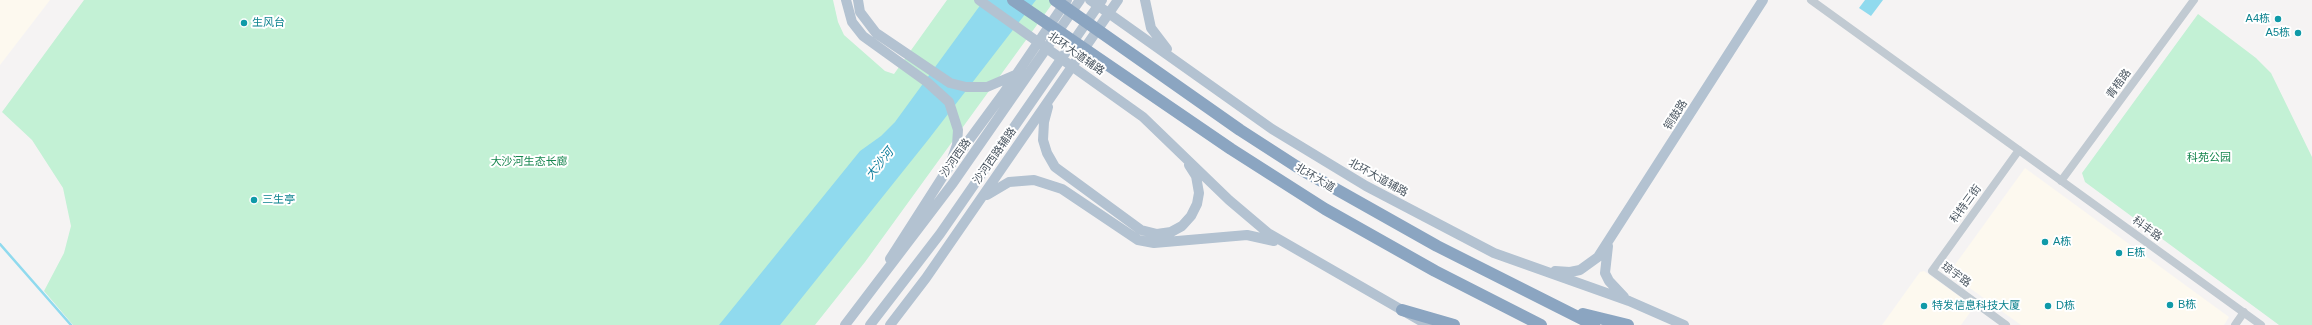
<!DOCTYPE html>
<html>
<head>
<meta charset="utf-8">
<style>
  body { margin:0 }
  canvas { display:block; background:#f5f3f3 }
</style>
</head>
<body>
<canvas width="2312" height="325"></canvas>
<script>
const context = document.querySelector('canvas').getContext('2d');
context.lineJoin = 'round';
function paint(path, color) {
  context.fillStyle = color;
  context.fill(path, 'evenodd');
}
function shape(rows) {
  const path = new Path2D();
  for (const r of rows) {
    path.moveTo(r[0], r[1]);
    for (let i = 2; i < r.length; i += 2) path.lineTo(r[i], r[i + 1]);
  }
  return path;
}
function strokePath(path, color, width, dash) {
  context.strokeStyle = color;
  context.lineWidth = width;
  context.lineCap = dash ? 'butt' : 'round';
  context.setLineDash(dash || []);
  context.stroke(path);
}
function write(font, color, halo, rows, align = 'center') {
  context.font = font + ' Arial,"Noto Sans SC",sans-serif';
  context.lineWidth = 4;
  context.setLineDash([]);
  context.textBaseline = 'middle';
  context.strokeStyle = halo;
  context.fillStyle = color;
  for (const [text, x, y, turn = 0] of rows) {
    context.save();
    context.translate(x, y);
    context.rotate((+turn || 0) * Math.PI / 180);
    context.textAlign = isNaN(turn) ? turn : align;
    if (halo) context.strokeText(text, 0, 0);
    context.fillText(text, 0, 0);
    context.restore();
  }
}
paint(shape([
  [0,0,50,0,0,65],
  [2025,168,2229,317,2224,325,2021,325,1949,273],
  [1924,271,1974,307,1961,325,1882,325,1920,272]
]), '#fdf9ef');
paint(shape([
  [84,0,833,0,838,22,844,35,885,71,894,74,947,0,1055,0,865,262,815,325,73,325,44,291,64,253,71,226,63,188,32,140,2,112],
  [2198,14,2256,58,2271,73,2312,157,2312,325,2279,325,2085,182,2082,173]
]), '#c3f1d5');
paint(shape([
  [984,0,1036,0,928,140,780,325,719,325,860,151,881,136,895,122],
  [1865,0,1883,0,1871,16,1859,8]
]), '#90daee');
strokePath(shape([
  [0,244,71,325]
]), '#90daee', 2.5);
strokePath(shape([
  [1811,0,2261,325],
  [2061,181,2194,0],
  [2006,325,1932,271,2019,150],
  [2235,325,2244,312]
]), '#c1cad2', 8);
strokePath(shape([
  [846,0,852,22,863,36,927,82,949,102,958,130,957,145,952,159],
  [858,0,860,12,876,33,950,83,966,87,987,87,1015,75],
  [979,0,1143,117,1229,200,1268,233,1428,325],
  [1090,0,1272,129,1366,186,1494,253,1629,301,1684,325],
  [1145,0,1151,28,1167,49],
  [1048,107,1044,122,1043,140,1047,153,1055,167,1141,230,1157,234,1171,232,1182,226,1191,216,1197,204,1199,193,1196,176,1189,165],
  [987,195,1009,182,1034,180,1062,189,1138,240,1154,243,1247,235,1274,241],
  [1608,246,1605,273,1609,281,1624,297],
  [890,259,947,170,1003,94,1067,0],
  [1555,271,1570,272,1580,270,1598,257,1763,0],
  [845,325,953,183,1080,0],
  [870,325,940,234,1102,0],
  [890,325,926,278,1118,0]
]), '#b3c2d1', 10);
strokePath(shape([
  [1013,0,1231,149,1325,209,1435,271,1541,325],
  [1055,0,1240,130,1302,170,1437,246,1594,325],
  [1402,310,1454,325],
  [1583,314,1628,325]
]), '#8ba5c1', 12);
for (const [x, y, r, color] of [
  [2278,19,4,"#0f9aa8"],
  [244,23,4,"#0f9aa8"],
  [2298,33,4,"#0f9aa8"],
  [254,200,4,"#0f9aa8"],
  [2045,242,4,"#0f9aa8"],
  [2119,253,4,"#0f9aa8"],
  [2170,305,4,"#0f9aa8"],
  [1924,306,4,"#0f9aa8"],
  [2048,306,4,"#0f9aa8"]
]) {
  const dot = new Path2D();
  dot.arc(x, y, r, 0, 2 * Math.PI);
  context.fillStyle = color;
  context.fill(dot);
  strokePath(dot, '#fff', 1.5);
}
write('11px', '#0d838f', '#fff', [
  ["A4栋",2270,19,"right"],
  ["生风台",252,23],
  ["A5栋",2290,33,"right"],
  ["三生亭",262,200],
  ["A栋",2053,242],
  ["E栋",2127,253],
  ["B栋",2178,305],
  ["特发信息科技大厦",1932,306],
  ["D栋",2056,306]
], 'left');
write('11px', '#4a5661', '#fff', [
  ["北环大道辅路",1076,54,35],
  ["青梧路",2119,84,-54],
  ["铜鼓路",1676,115,-58],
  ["沙河西路辅路",995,156,-55],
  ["沙河西路",956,158,-55],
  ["北环大道",1315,178,31],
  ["北环大道辅路",1378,178,29],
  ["科特三街",1966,204,-54],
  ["科丰路",2147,229,36],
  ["琼宇路",1956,275,36]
]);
write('11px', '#17864f', '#fff', [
  ["科苑公园",2209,158],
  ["大沙河生态长廊",529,162]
]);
write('italic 12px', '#0c7c9b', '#fff', [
  ["大沙河",880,164,-51]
]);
</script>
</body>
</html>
